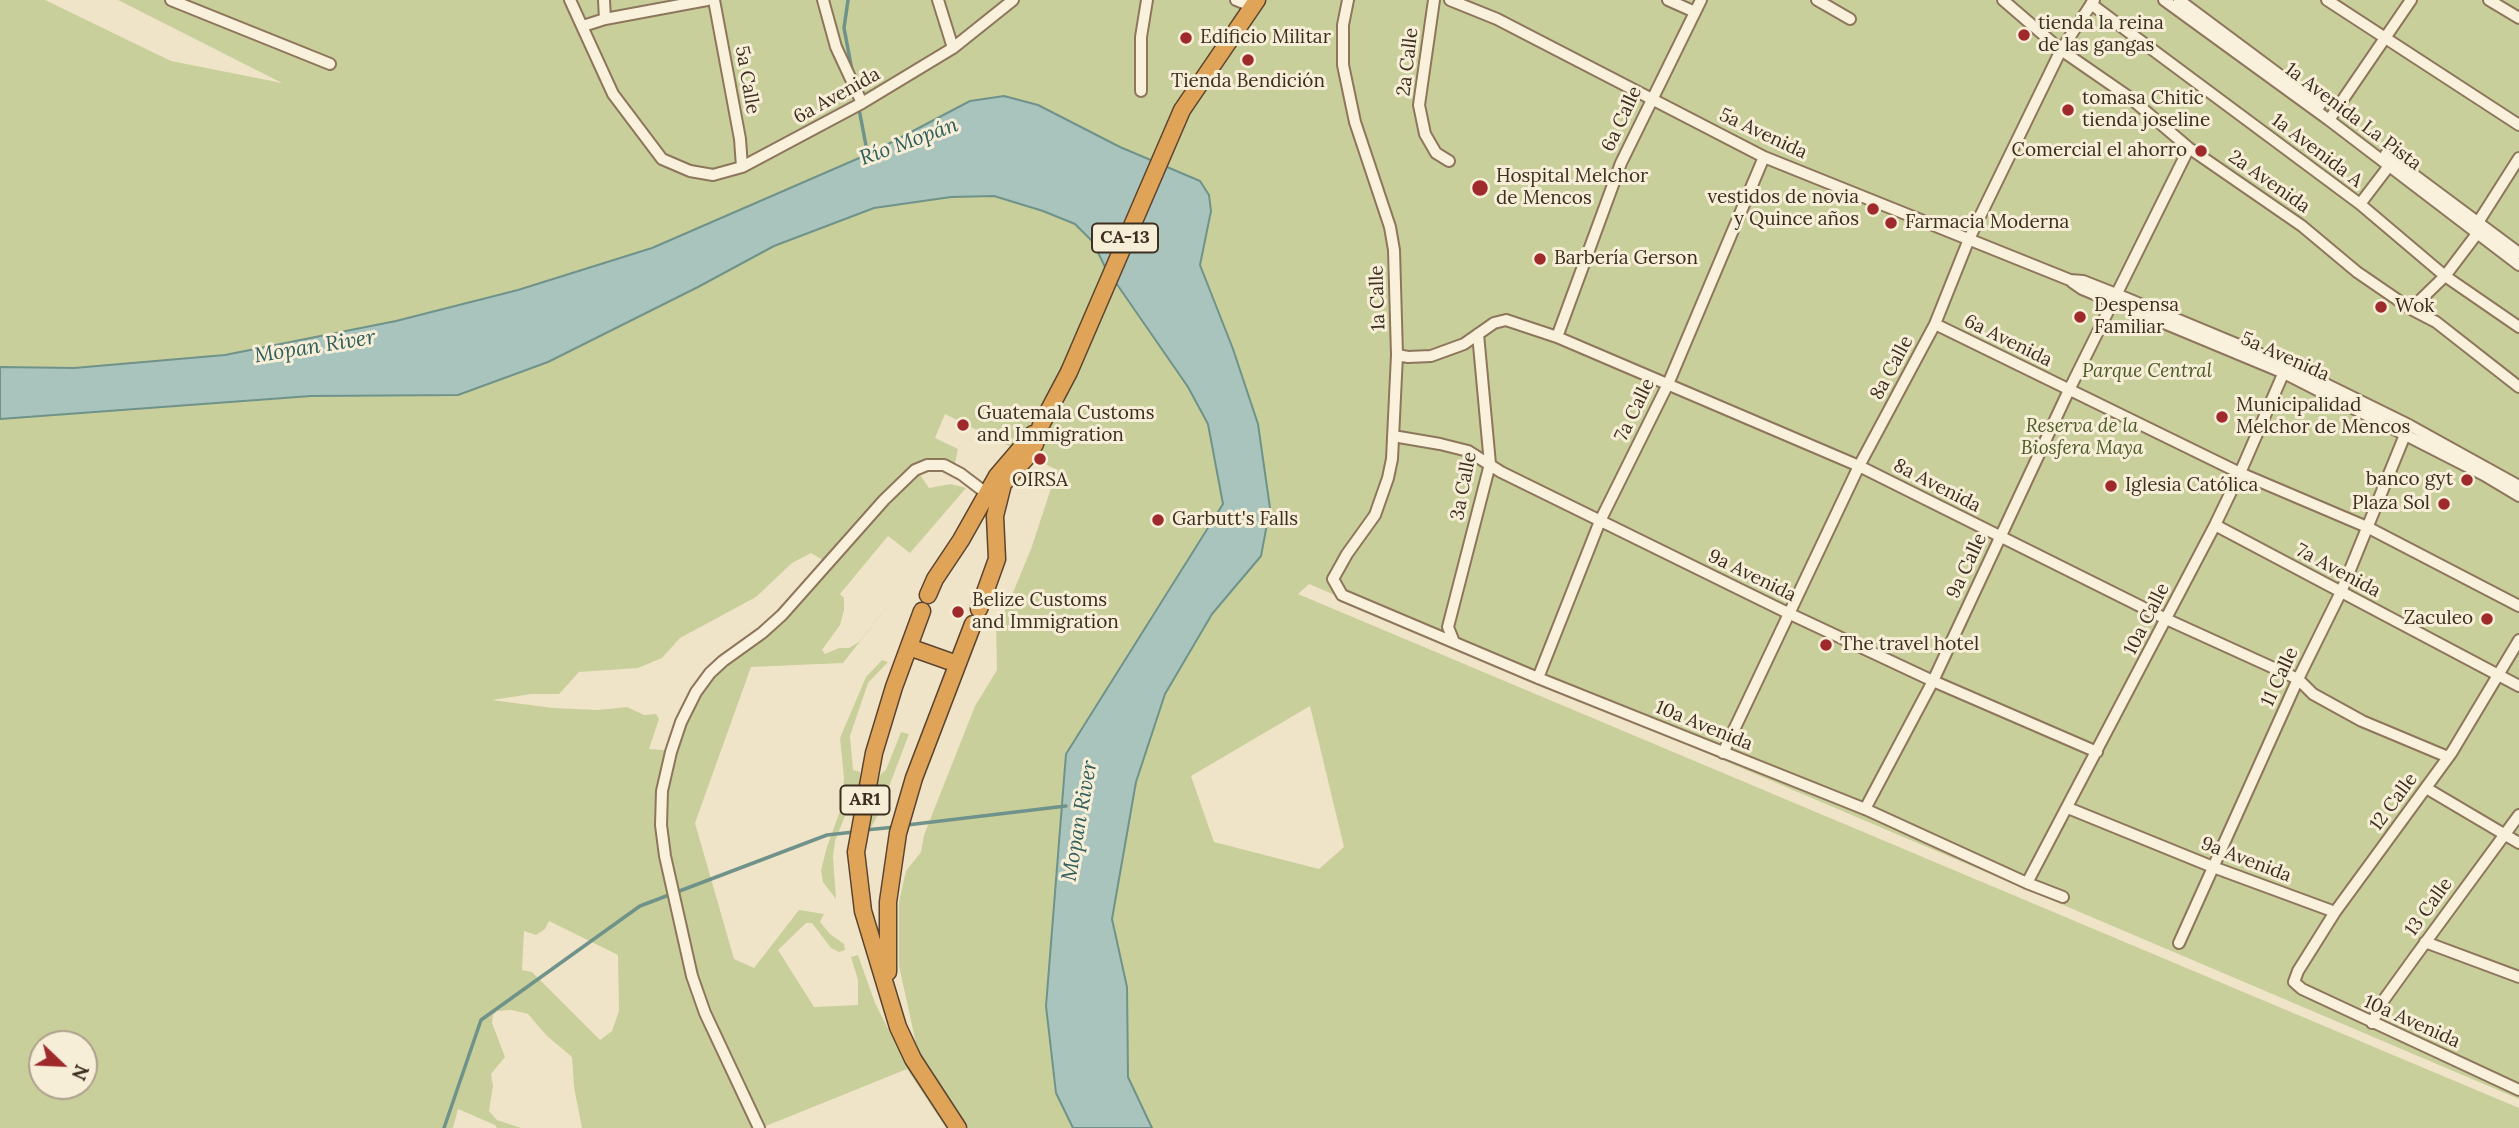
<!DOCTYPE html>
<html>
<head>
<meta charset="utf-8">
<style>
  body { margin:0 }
  #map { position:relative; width:2519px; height:1128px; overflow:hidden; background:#f0e4c8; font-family:Lora,serif }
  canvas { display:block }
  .north { position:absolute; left:28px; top:1030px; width:70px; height:70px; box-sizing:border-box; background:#f7eed8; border:2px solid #ada18e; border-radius:50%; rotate:113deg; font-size:19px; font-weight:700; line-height:28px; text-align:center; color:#3d2e20 }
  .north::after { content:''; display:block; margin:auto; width:24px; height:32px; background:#9e2a2b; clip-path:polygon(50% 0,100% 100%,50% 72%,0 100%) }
</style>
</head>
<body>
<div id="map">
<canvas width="2519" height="1128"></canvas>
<div class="north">N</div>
</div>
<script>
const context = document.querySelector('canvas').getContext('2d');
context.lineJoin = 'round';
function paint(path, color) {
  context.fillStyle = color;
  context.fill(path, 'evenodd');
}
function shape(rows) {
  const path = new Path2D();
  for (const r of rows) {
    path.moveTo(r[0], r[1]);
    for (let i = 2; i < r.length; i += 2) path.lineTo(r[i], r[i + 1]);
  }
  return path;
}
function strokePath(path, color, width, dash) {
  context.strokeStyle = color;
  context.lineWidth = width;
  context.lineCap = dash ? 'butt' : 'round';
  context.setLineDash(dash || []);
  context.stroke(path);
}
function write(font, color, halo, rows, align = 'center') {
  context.font = font + ' Lora,serif';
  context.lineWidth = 6;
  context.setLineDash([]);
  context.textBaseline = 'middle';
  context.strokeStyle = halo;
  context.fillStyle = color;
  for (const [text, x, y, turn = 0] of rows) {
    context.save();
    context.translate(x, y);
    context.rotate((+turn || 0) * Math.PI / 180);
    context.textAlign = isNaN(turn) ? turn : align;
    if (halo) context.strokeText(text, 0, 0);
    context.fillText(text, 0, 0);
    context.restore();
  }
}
paint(shape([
  [0,0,45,0,171,61,282,83,118,0,2519,0,2519,1099,1309,584,1298,594,2519,1108,2519,1128,1152,1128,1128,1077,1127,987,1112,919,1136,782,1165,694,1212,614,1256,562,1189,557,1066,754,1059,857,1056,1093,1073,1128,946,1128,907,1069,761,1128,582,1128,574,1087,572,1057,547,1036,528,1014,512,1010,497,1011,493,1015,492,1023,505,1057,491,1074,493,1086,489,1111,497,1120,521,1128,497,1128,495,1125,458,1109,453,1128,0,1128,0,419,311,396,458,395,548,362,694,288,629,255,518,290,396,321,225,355,74,368,0,367],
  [945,414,1057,470,1031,549,1007,607,996,625,997,670,975,706,924,835,921,852,906,871,899,902,899,966,919,1057,908,1068,875,1003,858,955,851,957,858,980,858,1005,814,1007,778,950,806,923,812,923,831,948,839,952,845,950,844,944,830,934,820,922,824,914,799,910,754,968,734,959,695,823,751,667,843,663,904,585,859,642,849,648,839,648,825,654,822,650,840,625,844,610,844,598,840,594,888,536,910,553,966,488,951,484,929,488,916,469,951,465,955,463,958,449,935,438],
  [811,553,821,559,824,570,812,588,791,615,755,645,719,668,693,695,679,729,677,751,649,749,659,719,656,714,644,715,627,707,598,710,553,708,492,700,531,694,559,694,579,672,638,668,662,658,680,638,756,597,792,563],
  [1310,706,1344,847,1319,869,1214,842,1191,776],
  [549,921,618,955,619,1011,612,1031,600,1040,532,972,522,970,524,931,536,935,545,929],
  [42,1044,84,1044,84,1086,42,1086],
  [882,660,888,662,868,683,850,736,853,770,860,772,860,798,851,801,835,841,833,857,836,899,823,882,821,871,826,850,841,808,844,778,840,738,866,677],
  [901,732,909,734,879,813,868,833,867,820,878,781,881,774,886,770]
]), '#c9cf9b');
const water = shape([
  [1004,96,1038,105,1120,147,1200,181,1209,195,1211,211,1200,265,1233,349,1258,424,1270,508,1261,556,1212,614,1165,694,1136,782,1112,919,1127,987,1128,1077,1152,1128,1073,1128,1056,1093,1046,1006,1066,754,1223,504,1208,424,1188,387,1105,267,1093,242,1075,224,1043,211,994,196,951,197,874,208,774,246,698,287,548,362,458,395,311,396,0,419,0,367,74,368,225,355,396,321,518,290,652,248,873,152,970,101,1004,96]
]);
paint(water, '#a9c4bc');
strokePath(water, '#6f938a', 2);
strokePath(shape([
  [848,0,844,28,852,70],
  [859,109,868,156],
  [907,825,1066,806],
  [865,830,896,827],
  [444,1128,481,1020,640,906,827,835,854,832]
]), '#6f938a', 3.5);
const minor = shape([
  [171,0,330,64],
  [570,0,613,94,662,159,690,171,713,175,742,167,862,103,953,48,1013,0],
  [604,0,605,19],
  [714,0,740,139,742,167],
  [823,0,836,47,862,103],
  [938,0,953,48],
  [1236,0,1253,7],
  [1348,0,1343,25,1343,65,1355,122,1390,227,1394,250,1397,355,1392,459,1388,478,1375,515,1347,554,1333,579,1342,595,1538,678,1865,809,2027,883,2063,897],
  [1434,0,1419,105,1425,134,1436,153,1449,161],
  [1450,0,1497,19,1764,157,2070,280,2083,281,2116,294,2287,365,2409,425,2519,486],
  [1668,0,1695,12],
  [1817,0,1850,19],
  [2003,0,2061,50,2129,97,2189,148,2302,226,2357,272,2411,309,2436,322,2519,387],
  [2164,0,2329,120,2519,265],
  [2179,0,2320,105],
  [2327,0,2519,125],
  [2489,0,2519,18],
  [2091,4,2360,204,2445,276,2519,327],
  [583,26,605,19,707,0],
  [1141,91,1141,37,1147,0],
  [2329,120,2411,0],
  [2386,154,2519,253],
  [2360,204,2392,162],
  [2072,282,2082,289,2284,373,2484,475,2519,496],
  [2411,309,2445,276,2476,235,2477,224,2519,158],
  [1935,324,2240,473,2367,527,2519,606],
  [1557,337,1621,163,1701,0],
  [1397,355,1408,357,1431,356,1464,344,1494,323,1506,320,1557,337,1859,466,2166,619,2298,679,2313,694,2362,721,2448,757],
  [1393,436,1440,444,1468,451,1501,472,1788,613,1933,681,2097,752],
  [2215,525,2519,686],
  [2519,640,2452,752,2335,912,2298,971,2294,982,2302,989,2519,1090],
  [1454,642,1448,627,1490,464,1478,334],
  [1538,678,1600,521,1668,384,1764,157],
  [1723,753,1859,466,1935,324,1969,239,2061,50,2094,0],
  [2426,788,2519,843],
  [2068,808,2213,867,2335,912],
  [1865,809,1933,681,2069,390,2189,148],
  [2027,883,2215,525,2240,473,2287,365],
  [2425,942,2519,977],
  [2179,943,2298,679,2341,592,2409,425],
  [2372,1023,2383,1001,2414,958,2519,815],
  [759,1128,705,1013,692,976,665,856,661,825,662,791,671,752,681,722,696,692,710,673,723,661,762,633,782,615,884,500,915,470,927,465,944,465,961,474,990,496]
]);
const highway = shape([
  [928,595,935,579,961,540,997,476,1033,434],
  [979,609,997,559,995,516,1003,484,1028,456,1035,444,1041,425,1069,372,1182,110,1257,0],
  [922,611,894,687,874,753,856,852,863,911,898,1027,913,1059,958,1128],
  [909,647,957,664],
  [888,972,888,902,898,833,914,778,973,624]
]);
strokePath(minor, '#8d765c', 14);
strokePath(highway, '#5b4430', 19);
strokePath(minor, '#faf1dc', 10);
strokePath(highway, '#e0a458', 16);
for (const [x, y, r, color] of [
  [2024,35,7,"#9e2a2b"],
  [1186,38,7,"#9e2a2b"],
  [1248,60,7,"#9e2a2b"],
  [2068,110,7,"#9e2a2b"],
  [2201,151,7,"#9e2a2b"],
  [1480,188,9,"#9e2a2b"],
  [1873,209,7,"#9e2a2b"],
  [1891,223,7,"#9e2a2b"],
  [1540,259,7,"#9e2a2b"],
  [2381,307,7,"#9e2a2b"],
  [2080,317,7,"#9e2a2b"],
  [2222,417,7,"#9e2a2b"],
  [963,425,7,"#9e2a2b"],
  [1040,459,7,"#9e2a2b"],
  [2467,480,7,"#9e2a2b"],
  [2111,486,7,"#9e2a2b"],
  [2444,504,7,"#9e2a2b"],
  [1158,520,7,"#9e2a2b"],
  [958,612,7,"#9e2a2b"],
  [2487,619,7,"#9e2a2b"],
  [1826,645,7,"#9e2a2b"]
]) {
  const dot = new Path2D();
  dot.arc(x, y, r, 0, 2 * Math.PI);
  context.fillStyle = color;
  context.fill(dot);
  strokePath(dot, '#f7eed8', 2.5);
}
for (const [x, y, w] of [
  [1125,238,66],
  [865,800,49]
]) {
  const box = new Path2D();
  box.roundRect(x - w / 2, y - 14.5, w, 29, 5);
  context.fillStyle = '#f7eed8';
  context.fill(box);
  strokePath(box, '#3d2e20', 2);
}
write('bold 18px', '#3d2e20', null, [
  ["CA-13",1125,238],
  ["AR1",865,800]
]);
write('19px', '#3d2e20', '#f7eed8', [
  ["tienda la reina",2038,24],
  ["de las gangas",2038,46],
  ["Edificio Militar",1200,38],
  ["Tienda Bendición",1248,82,"center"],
  ["tomasa Chitic",2082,99],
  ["tienda joseline",2082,121],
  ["Comercial el ahorro",2187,151,"right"],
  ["Hospital Melchor",1496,177],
  ["de Mencos",1496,199],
  ["vestidos de novia",1859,198,"right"],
  ["y Quince años",1859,220,"right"],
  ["Farmacia Moderna",1905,223],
  ["Barbería Gerson",1554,259],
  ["Despensa",2094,306],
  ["Familiar",2094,328],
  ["Wok",2395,307],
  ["Municipalidad",2236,406],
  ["Melchor de Mencos",2236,428],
  ["Guatemala Customs",977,414],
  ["and Immigration",977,436],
  ["banco gyt",2453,480,"right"],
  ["OIRSA",1040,481,"center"],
  ["Iglesia Católica",2125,486],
  ["Plaza Sol",2430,504,"right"],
  ["Garbutt's Falls",1172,520],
  ["Belize Customs",972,601],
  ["and Immigration",972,623],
  ["Zaculeo",2473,619,"right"],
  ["The travel hotel",1840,645]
], 'left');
write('19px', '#3d2e20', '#f7eed8', [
  ["2a Calle",1408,62,-83],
  ["5a Calle",747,80,80],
  ["6a Avenida",837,96,-29],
  ["1a Avenida La Pista",2353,117,37],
  ["6a Calle",1622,119,-65],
  ["5a Avenida",1763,134,25],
  ["1a Avenida A",2317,151,37],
  ["2a Avenida",2269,182,35],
  ["1a Calle",1378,298,-92],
  ["6a Avenida",2008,341,26],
  ["5a Avenida",2285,357,24],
  ["8a Calle",1892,368,-62],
  ["7a Calle",1635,410,-64],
  ["3a Calle",1464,486,-79],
  ["8a Avenida",1937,486,27],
  ["9a Calle",1967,566,-65],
  ["7a Avenida",2338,571,28],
  ["9a Avenida",1752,576,26],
  ["10a Calle",2147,619,-63],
  ["11 Calle",2280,677,-65],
  ["10a Avenida",1704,726,22],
  ["12 Calle",2394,802,-54],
  ["9a Avenida",2246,860,21],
  ["13 Calle",2429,907,-54],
  ["10a Avenida",2412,1022,24]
]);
write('italic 19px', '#4d5a26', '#f7eed8', [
  ["Parque Central",2147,372],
  ["Reserva de la",2082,427],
  ["Biosfera Maya",2082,449]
]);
write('italic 21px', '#2f5d5a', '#f7eed8', [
  ["Río Mopán",909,142,-20],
  ["Mopan River",315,347,-9],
  ["Mopan River",1080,821,-80]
]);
</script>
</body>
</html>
